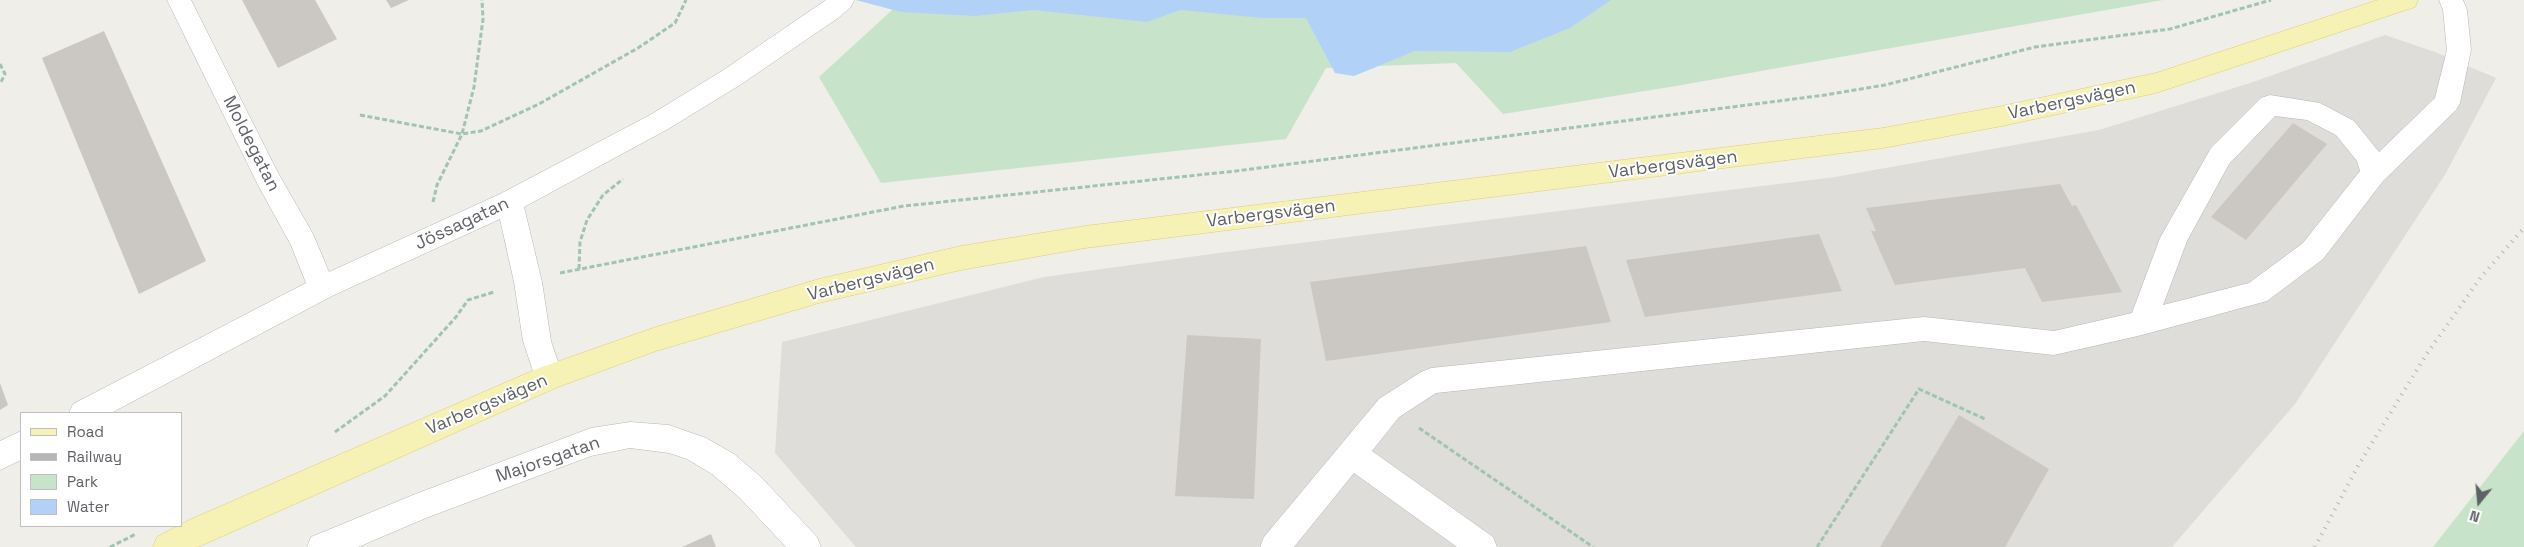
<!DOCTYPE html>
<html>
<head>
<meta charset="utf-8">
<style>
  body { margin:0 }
  #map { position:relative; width:2524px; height:547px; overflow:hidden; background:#efeee8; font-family:"Space Grotesk",sans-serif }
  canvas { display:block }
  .legend { position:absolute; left:20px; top:412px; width:162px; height:115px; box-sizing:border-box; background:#fff; border:1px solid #bfc0c2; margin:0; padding:6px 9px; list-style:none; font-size:15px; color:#5f6166 }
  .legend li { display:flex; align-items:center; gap:10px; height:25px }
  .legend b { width:25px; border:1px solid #bfc0c2 }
  .north { position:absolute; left:2454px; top:477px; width:50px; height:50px; -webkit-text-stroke:4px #fff; paint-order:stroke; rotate:197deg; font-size:14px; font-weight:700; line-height:20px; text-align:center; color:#5f6166 }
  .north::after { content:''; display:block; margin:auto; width:18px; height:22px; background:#5f6166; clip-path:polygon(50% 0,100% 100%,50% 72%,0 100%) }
</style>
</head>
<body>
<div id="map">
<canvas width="2524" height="547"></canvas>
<ul class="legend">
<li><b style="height:6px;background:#f6f1b5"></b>Road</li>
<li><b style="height:6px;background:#b5b5b6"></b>Railway</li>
<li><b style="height:14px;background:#c7e4ca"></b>Park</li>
<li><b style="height:14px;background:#b1d2f6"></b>Water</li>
</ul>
<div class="north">N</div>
</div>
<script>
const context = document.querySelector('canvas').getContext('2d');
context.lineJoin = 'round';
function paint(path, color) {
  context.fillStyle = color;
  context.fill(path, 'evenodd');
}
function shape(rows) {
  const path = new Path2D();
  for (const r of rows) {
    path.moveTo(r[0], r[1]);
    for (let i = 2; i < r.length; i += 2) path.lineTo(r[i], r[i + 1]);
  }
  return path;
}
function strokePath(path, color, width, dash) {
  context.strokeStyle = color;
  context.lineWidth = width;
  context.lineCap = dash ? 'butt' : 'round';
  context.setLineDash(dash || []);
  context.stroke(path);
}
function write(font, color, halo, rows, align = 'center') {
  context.font = font + ' "Space Grotesk",sans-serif';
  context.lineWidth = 4;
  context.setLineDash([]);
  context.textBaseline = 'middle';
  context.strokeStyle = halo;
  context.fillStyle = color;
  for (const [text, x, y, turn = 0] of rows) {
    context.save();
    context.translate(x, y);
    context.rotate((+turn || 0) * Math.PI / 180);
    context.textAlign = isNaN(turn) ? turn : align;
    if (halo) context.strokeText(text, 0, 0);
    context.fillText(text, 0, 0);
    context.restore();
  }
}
paint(shape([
  [2385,35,2435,52,2496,78,2446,173,2295,404,2172,547,856,547,775,453,782,342,1044,277,1219,253,1835,177,2099,130,2253,82]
]), '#deddd9');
paint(shape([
  [903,0,2163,0,1676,86,1503,114,1456,63,1326,68,1286,139,881,183,819,77],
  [2524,431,2524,547,2433,547]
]), '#c7e4ca');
paint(shape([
  [856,0,1611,0,1570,28,1510,52,1415,51,1354,76,1335,73,1306,18,1262,18,1180,10,1147,22,1033,10,975,16,901,12]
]), '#b1d2f6');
paint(shape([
  [242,0,315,0,337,39,278,68],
  [386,0,409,0,391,8],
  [104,31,206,261,139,294,42,58],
  [2293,123,2327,144,2246,240,2211,217],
  [2060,184,2072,206,2076,205,2122,292,2042,302,2025,268,1895,285,1871,231,1876,231,1866,208],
  [1819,234,1842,291,1645,317,1626,260],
  [1586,246,1611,322,1326,361,1310,282],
  [1187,335,1261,339,1254,499,1175,496],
  [0,383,8,405,0,410],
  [1959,415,2049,469,2005,547,1880,547],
  [711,534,716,547,682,547]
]), '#cbc8c4');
const minor = shape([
  [167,0,191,0,277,171,313,234,329,272,500,194,650,115,722,71,826,0,854,0,851,7,838,18,740,85,668,129,524,207,542,282,551,341,563,377,559,386,549,390,539,386,535,377,523,341,514,282,500,219,332,296,111,413,69,413,73,404,306,283,291,245,259,187,167,0],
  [2439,0,2463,0,2467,10,2471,50,2460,103,2456,110,2383,181,2323,259,2267,301,2142,335,2054,355,1924,341,1436,393,1399,417,1372,451,1493,537,1497,547,1457,547,1354,473,1294,547,1260,547,1264,537,1379,399,1421,372,1431,368,1924,317,2054,331,2132,313,2160,238,2211,148,2261,98,2270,95,2320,103,2354,121,2379,152,2435,98,2447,50,2443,10,2439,0],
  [2275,116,2307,120,2336,135,2357,161,2360,171,2303,243,2249,283,2163,305,2187,241,2229,164,2275,116],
  [630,422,669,425,706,438,734,454,762,478,817,537,821,547,786,547,740,498,712,474,687,459,669,453,630,448,591,456,426,518,358,547,307,547,311,537,418,493,591,428,630,422],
  [21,431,21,460,0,470,0,441,21,431]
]);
const major = shape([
  [2378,0,2418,0,2415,7,2156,93,2002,126,1883,148,1085,248,961,270,819,303,656,351,558,387,198,547,153,547,157,537,189,520,539,368,656,327,819,279,961,246,1085,226,1883,128,2002,106,2156,73,2378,0]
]);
strokePath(minor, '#b4b6ba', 1);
strokePath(major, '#e2cc6d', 1);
strokePath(shape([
  [0,64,5,74,0,84],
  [360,115,462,134,481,131,539,104,638,48,675,23,686,0],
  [433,202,437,185,462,134,474,87,483,19,482,0],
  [579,269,580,242,587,220,603,195,623,179],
  [560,273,904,206,1236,171,1825,95,1885,85,2035,47,2170,29,2271,0],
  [1419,428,1593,547],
  [335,432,385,396,456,317,468,300,494,292],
  [110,547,136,534],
  [1817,547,1919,389,1985,419]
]), '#a1c4ae', 3, [5, 2.5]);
paint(minor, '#fff');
paint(major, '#f6f1b5');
strokePath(shape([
  [2315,547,2358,466,2426,355,2481,277,2524,228]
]), '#b5b5b6', 4, [1, 6]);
write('18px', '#5f6166', '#fff', [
  ["Varbergsvägen",2072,101,-12],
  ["Moldegatan",251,144,63],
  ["Varbergsvägen",1673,165,-7],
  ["Varbergsvägen",1271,214,-7],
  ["Jössagatan",462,224,-25],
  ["Varbergsvägen",871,280,-14],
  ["Varbergsvägen",487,405,-23],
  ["Majorsgatan",548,460,-19]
]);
</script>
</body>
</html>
